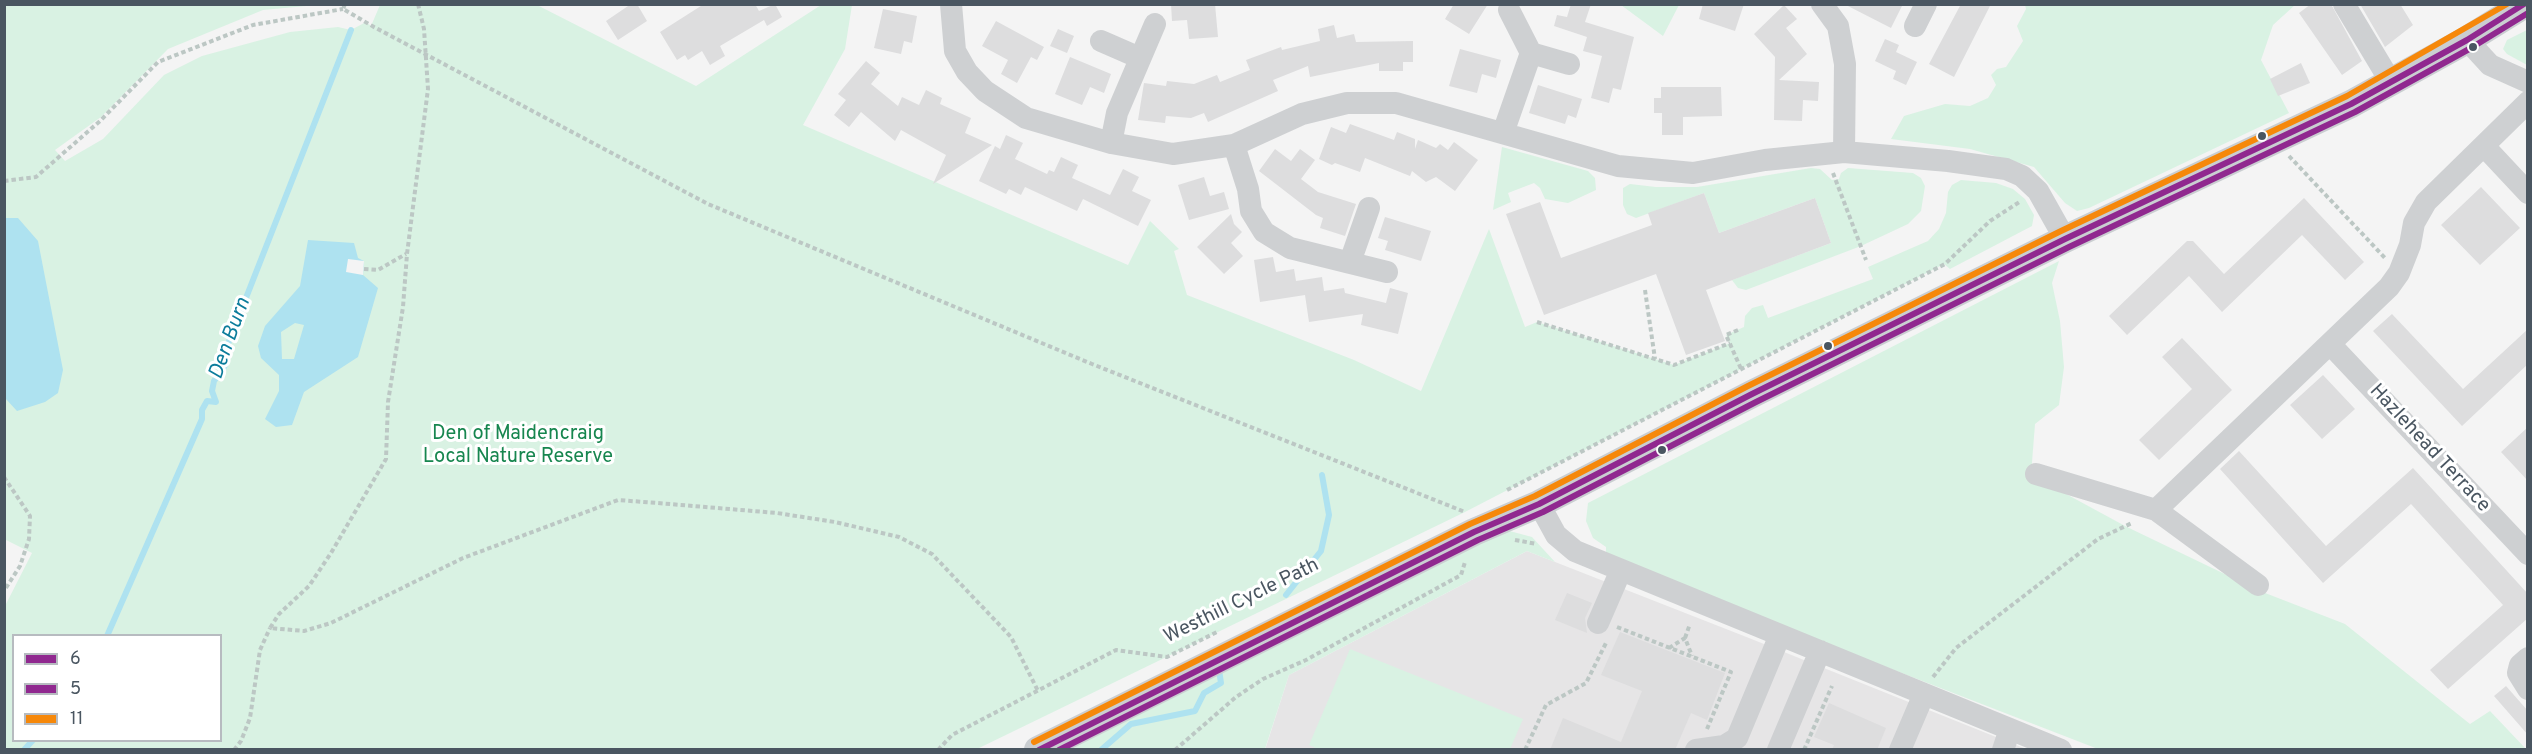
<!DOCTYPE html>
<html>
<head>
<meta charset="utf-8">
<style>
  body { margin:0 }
  #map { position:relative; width:2532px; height:754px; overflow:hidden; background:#f4f4f4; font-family:Overpass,sans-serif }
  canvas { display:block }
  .frame { position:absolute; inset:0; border:6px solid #4a5661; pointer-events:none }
  .legend { position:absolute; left:12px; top:634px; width:210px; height:108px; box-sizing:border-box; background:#fff; border:2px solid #b7bbc0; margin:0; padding:8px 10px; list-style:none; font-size:18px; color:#4a5661 }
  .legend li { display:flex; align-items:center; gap:12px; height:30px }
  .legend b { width:30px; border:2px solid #b7bbc0 }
</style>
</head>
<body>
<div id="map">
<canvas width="2532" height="754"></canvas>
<div class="frame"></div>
<ul class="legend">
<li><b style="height:8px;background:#90288f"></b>6</li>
<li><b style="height:8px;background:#90288f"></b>5</li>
<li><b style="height:8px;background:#f6880a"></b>11</li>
</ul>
</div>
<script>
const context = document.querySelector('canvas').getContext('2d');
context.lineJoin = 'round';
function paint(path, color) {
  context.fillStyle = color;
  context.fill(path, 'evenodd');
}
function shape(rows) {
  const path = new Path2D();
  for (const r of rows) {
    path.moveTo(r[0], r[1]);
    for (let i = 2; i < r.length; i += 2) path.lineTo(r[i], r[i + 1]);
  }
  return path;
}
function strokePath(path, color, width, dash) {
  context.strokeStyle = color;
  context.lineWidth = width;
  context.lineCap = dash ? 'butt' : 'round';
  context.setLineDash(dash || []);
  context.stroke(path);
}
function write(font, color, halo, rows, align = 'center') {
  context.font = font + ' Overpass,sans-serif';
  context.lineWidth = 6;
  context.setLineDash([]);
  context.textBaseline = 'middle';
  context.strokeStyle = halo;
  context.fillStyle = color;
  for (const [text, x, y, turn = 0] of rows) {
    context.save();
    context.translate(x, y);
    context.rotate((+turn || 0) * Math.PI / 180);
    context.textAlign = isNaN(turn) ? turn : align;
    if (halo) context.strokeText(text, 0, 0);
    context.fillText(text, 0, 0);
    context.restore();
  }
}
paint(shape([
  [1527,551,1749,638,2026,749,1265,750,1289,675]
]), '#e6e5e6');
paint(shape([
  [4,5,317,5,263,10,168,49,101,117,55,150,65,161,103,139,164,75,202,56,290,32,338,27,351,30,366,22,371,26,380,5,537,5,696,86,821,5,852,5,845,49,803,125,1128,265,1150,221,1179,249,1174,251,1187,295,1354,360,1421,391,1489,229,1525,327,1537,322,1674,365,1730,343,1726,335,1744,327,1745,316,1752,308,1763,305,1768,318,1873,279,1868,267,1928,241,1939,229,1946,213,1948,192,1952,185,1961,180,1996,183,2013,189,2025,199,2034,215,2032,226,1950,269,1944,264,1465,512,977,749,5,749,5,606,32,553,4,539],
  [14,636,220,636,220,740,14,740],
  [1621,5,1679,5,1663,36],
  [2025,5,2295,5,2273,25,2261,60,2289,113,2089,208,2077,211,2065,203,2034,167,1970,149,1891,139,1904,116,1945,104,1970,106,1988,98,1996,85,1991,75,1997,69,2006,67,2023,41,2017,26,2026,9],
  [2527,30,2527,65,2507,54,2503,49,2507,40],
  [1502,147,1588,171,1595,178,1596,190,1568,203,1545,199,1540,188,1534,183,1508,193,1511,202,1493,210],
  [1811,168,1820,169,1832,180,1839,179,1841,173,1848,168,1913,173,1921,178,1925,186,1921,211,1908,224,1861,246,1746,290,1738,288,1732,280,1831,243,1815,198,1719,233,1704,193,1636,218,1627,214,1623,205,1623,188,1630,184,1656,187,1697,187],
  [2059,261,2052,283,2060,321,2064,367,2059,405,2035,424,2031,475,2127,527,2260,591,2345,624,2470,724,2490,711,2526,749,2098,749,1682,588,1606,553,1606,547,1593,538,1586,521,1588,503],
  [1502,529,1532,537,1555,562,1527,551,1289,675,1265,749,1067,750],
  [1350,649,1523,719,1510,749,1320,750,1309,745]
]), '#d9f2e3');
paint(shape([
  [5,218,18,218,38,241,63,370,58,393,45,402,17,411,5,398],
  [308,240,354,243,358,258,364,261,363,275,378,288,358,357,304,392,292,425,276,427,265,419,279,391,279,375,261,358,258,346,265,326,300,286],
  [295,323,304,325,294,359,282,359,281,332]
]), '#aee2f0');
paint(shape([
  [348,259,364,261,363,275,346,272]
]), '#f4f4f4');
strokePath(shape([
  [1286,595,1321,551,1329,515,1322,475],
  [107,636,202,419,202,410,207,401,216,402,212,391,214,381,226,364,224,354,351,30],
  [24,750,33,740],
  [1101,750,1131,724,1195,711,1204,693,1221,683,1219,670]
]), '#aee2f0', 6);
paint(shape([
  [631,4,637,4,647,21,618,40,606,21],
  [704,4,755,4,759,11,775,4,782,17,767,26,764,20,720,46,725,56,710,65,702,51,688,60,685,55,677,60,660,32],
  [1171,4,1215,4,1218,37,1189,39,1187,20,1172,21],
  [1454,4,1488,4,1469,34,1445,19],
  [1571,4,1591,4,1585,22,1634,37,1621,90,1613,88,1609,103,1591,98,1602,56,1583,51,1587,37,1554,26,1557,15,1567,17],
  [1703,4,1744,4,1735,31,1699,19],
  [1844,4,1903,4,1891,28],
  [1961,4,1991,4,1954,77,1929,64],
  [2311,4,2331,4,2362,61,2342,75,2299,13],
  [2360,4,2400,4,2413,25,2385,47],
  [1784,5,1797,19,1786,28,1807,54,1779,80,1819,82,1818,101,1803,100,1802,121,1774,120,1775,57,1754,34],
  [883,9,917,16,912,43,904,41,901,54,874,48],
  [996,21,1044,47,1037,60,1031,57,1017,83,1001,74,1008,60,982,46],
  [1334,25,1337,38,1354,34,1356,42,1413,41,1413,62,1403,62,1403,71,1379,71,1379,63,1310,77,1308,66,1273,80,1278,91,1208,122,1204,113,1191,118,1166,116,1165,123,1138,120,1144,83,1166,86,1167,81,1194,84,1217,75,1220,82,1250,70,1246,60,1281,47,1282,50,1320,41,1318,29],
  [1058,29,1074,36,1067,53,1050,46],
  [1885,39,1899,45,1896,52,1917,62,1906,85,1893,79,1896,71,1875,61],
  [1460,49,1501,60,1496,78,1482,74,1477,93,1449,86],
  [1070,57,1111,74,1104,93,1090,87,1082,105,1055,94],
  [866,61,880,73,871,84,898,106,902,97,919,105,926,90,942,98,940,104,971,118,965,133,992,145,933,184,946,155,901,130,895,141,861,112,849,127,834,115,846,100,838,94],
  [2301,63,2310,83,2278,96,2270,79],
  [1538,85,1582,99,1576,118,1568,115,1565,124,1529,113],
  [1661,87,1721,87,1722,116,1683,117,1683,135,1662,135,1662,113,1654,113,1654,98,1661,98],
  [1350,124,1394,140,1397,132,1415,139,1415,149,1418,140,1436,148,1440,144,1448,150,1454,142,1478,160,1455,191,1436,177,1426,182,1412,171,1410,176,1365,158,1360,172,1335,163,1332,165,1319,159,1331,127,1346,133],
  [1006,135,1023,143,1015,159,1047,174,1049,170,1054,172,1061,157,1078,165,1072,178,1110,195,1123,169,1139,177,1132,191,1151,200,1138,226,1083,199,1077,211,1025,187,1021,195,1009,189,1006,194,979,181,995,146,1000,149],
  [1275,149,1291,161,1300,149,1315,160,1301,179,1318,192,1356,204,1345,236,1320,228,1323,218,1316,215,1259,171],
  [1204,177,1210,196,1224,192,1229,209,1189,220,1178,185],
  [2481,187,2520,228,2480,265,2441,225],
  [1704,193,1719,233,1815,198,1831,243,1706,290,1725,341,1686,355,1656,274,1544,315,1506,214,1540,202,1561,258,1652,225,1648,213],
  [2304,198,2364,262,2345,280,2302,235,2222,312,2189,276,2127,335,2109,316,2187,241,2193,241,2224,274],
  [1231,214,1234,224,1242,232,1231,243,1243,256,1224,274,1197,247],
  [1385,217,1431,231,1421,261,1385,250,1388,241,1378,238],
  [1273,257,1276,272,1294,269,1296,281,1322,277,1324,291,1344,288,1345,293,1386,303,1390,288,1408,293,1398,334,1361,325,1363,314,1309,322,1305,295,1260,302,1254,260],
  [2392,314,2463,389,2528,329,2528,364,2462,426,2373,331],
  [2182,338,2232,390,2159,460,2139,440,2192,389,2162,357],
  [2323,375,2355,409,2322,439,2290,405],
  [2528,427,2528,481,2501,452],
  [2239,451,2326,546,2413,468,2528,594,2528,618,2448,689,2430,670,2503,605,2411,504,2323,583,2220,469],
  [1567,593,1592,603,1585,618,1587,633,1555,620],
  [1620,632,1725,673,1707,720,1691,713,1675,750,1550,750,1563,718,1621,742,1642,691,1601,675],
  [2506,686,2528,711,2528,735,2494,696],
  [1829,703,1886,728,1877,750,1832,750,1834,745,1814,737]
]), '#ddddde');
strokePath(shape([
  [345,4,343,9,374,27,708,204,1092,364,1465,512],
  [418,4,424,29,428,89,407,254,403,307,388,402,386,459,331,553,309,586,279,614,270,628,304,631,331,623,463,558,618,500,657,503,777,513,835,522,899,537,932,554,1011,637,1038,691],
  [2289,156,2385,258],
  [1833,173,1866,260],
  [4,181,36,177,100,121,158,62,253,25,343,9],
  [364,269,378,270,406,254],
  [1645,290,1655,359],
  [1537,322,1674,365,1730,343],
  [1738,330,1726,335,1742,371],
  [4,477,30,516,29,539,20,566,4,591],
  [1507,490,1945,264,1990,221,2021,201],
  [1515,540,1537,544],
  [1617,627,1731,672,1707,729],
  [1685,638,1690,624],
  [1669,648,1685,638,1692,656],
  [1933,677,1956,648,2098,539,2132,523],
  [234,750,241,741,250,718,260,650,270,628],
  [938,750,952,735,1116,650,1167,657,1217,632],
  [1175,750,1236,697,1263,679,1306,660,1461,575,1465,562],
  [1525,750,1546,705,1586,683,1607,641],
  [1804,750,1832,686]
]), '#bcc7c4', 4, [4.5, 3]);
strokePath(shape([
  [951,4,955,51,967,72,985,91,1026,118,1111,143,1173,154,1234,145,1302,114,1347,103,1396,103,1618,166,1693,173,1765,160,1844,152,1948,161,2006,169,2022,176,2038,191,2065,239],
  [1822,4,1838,26,1845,64,1844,152],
  [2344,4,2392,84],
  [1915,26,1926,4],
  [2467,40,2490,65,2528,82],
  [1101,41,1140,58],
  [1531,53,1569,64],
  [1503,133,1531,53,1509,10],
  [1111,143,1117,113,1155,24],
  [1234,145,1248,189,1251,211,1264,232,1290,248,1387,272],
  [2484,146,2528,193],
  [1350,262,1369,208],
  [2330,344,2528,554],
  [2036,474,2156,510,2258,585],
  [1539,504,1556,535,1575,551,2061,750],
  [2156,510,2389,287,2399,273,2410,245,2414,223,2426,202,2528,102],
  [1598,623,1621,570],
  [2528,658,2520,665,2518,673,2528,689],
  [1696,750,1724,746,1737,738,1780,635],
  [1778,750,1820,651],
  [1900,750,1924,694],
  [2003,750,2010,729]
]), '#ced0d2', 22);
strokePath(shape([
  [1038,750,1474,532,1539,504,1752,394,2065,239,2351,104,2467,40,2525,4]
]), '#caced1', 28);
strokePath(shape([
  [1039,750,1474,532,1539,504,1752,394,2065,239,2351,104,2467,40,2524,4]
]), '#90288f', 6);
strokePath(shape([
  [1059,750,1478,540,1543,512,1756,402,2069,247,2355,112,2471,48,2528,13]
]), '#90288f', 6);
strokePath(shape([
  [1034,742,1470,524,1535,496,1748,386,2061,231,2347,96,2507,4]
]), '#f6880a', 6);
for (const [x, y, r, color] of [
  [2473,47,5,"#4a5661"],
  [2262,136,5,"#4a5661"],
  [1828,346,5,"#4a5661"],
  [1662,450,5,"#4a5661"]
]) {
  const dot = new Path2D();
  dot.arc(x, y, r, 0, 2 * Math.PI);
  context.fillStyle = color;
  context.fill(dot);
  strokePath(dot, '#fff', 2);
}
write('20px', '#17864f', '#fff', [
  ["Den of Maidencraig",518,435],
  ["Local Nature Reserve",518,458]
]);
write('20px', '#4a5661', '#fff', [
  ["Hazlehead Terrace",2429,449,47],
  ["Westhill Cycle Path",1242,602,-26]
]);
write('italic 21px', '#0c7c9b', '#fff', [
  ["Den Burn",231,339,-70]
]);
</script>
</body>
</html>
